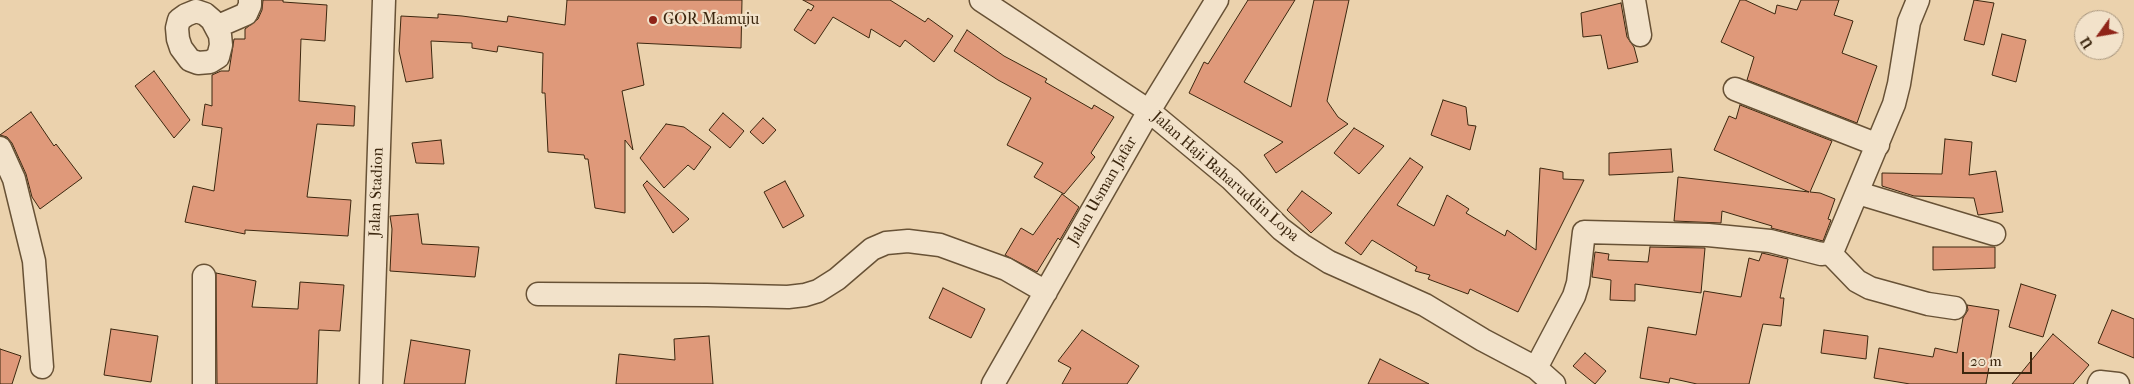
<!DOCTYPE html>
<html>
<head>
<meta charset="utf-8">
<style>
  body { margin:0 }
  #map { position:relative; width:2134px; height:384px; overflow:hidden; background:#ebd2ad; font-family:"IM FELL French Canon",serif }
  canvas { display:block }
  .north { position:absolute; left:2074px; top:10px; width:50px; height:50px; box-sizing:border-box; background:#f2e2ca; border:1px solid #a9977f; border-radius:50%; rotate:238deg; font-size:14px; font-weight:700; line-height:20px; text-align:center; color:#3c270f }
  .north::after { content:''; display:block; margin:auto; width:18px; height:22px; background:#8f2418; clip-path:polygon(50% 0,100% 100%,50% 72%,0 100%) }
  .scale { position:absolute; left:1962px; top:352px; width:70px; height:22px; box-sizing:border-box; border:2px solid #3c270f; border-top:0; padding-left:6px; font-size:15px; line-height:18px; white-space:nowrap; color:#3c270f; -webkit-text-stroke:4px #f2e2ca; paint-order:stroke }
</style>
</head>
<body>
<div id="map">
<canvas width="2134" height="384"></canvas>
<div class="north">U</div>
<div class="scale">20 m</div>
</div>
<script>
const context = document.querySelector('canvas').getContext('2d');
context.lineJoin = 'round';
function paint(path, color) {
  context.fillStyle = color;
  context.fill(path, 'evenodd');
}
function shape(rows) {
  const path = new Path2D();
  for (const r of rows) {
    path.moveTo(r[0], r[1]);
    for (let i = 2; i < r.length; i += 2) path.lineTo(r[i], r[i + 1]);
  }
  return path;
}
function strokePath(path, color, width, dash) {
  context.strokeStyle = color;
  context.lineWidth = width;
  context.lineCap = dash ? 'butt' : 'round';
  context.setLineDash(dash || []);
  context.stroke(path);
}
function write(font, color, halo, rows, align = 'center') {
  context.font = font + ' "IM FELL French Canon",serif';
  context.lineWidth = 4.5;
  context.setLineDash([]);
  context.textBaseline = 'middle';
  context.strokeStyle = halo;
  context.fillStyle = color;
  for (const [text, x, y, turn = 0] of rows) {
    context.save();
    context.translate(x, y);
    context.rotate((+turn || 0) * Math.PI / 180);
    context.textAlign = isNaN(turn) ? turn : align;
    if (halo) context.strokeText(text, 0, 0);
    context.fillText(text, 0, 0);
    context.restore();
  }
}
const building = shape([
  [263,0,283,0,283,2,327,5,325,41,301,39,299,101,355,106,354,126,317,124,307,197,351,200,348,236,245,230,245,234,185,222,193,186,214,191,222,128,202,125,205,104,212,106,212,75,221,71,229,71,234,39,245,39,245,29,258,19,262,10,263,0],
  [567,0,742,0,741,48,637,43,644,85,622,91,633,150,625,140,625,213,595,208,588,159,585,159,584,155,548,152,545,93,542,93,543,53,498,46,497,52,472,48,472,43,431,41,433,78,406,82,399,51,401,16,438,18,438,14,462,16,507,22,508,16,565,25,567,0],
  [803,0,890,0,925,22,928,18,953,36,934,62,905,40,900,47,871,29,869,38,833,17,815,44,794,30,808,9,811,11,814,6,803,0],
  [1248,0,1295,0,1244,82,1291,107,1314,0,1349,0,1327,101,1338,117,1348,124,1276,173,1264,155,1283,142,1189,93,1204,62,1208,64,1248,0],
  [1740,0,1745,0,1775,14,1777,5,1797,10,1801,0,1839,0,1834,15,1853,21,1842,53,1877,66,1857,123,1747,80,1754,57,1721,42,1740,0],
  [1974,0,1994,3,1984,45,1964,40,1974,0],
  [1621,3,1627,37,1634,47,1638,62,1608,69,1601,35,1583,37,1581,13,1621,3],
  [967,30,1004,56,1047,79,1045,82,1092,109,1094,105,1114,117,1091,153,1095,157,1064,194,1034,177,1043,163,1007,145,1031,98,998,80,954,51,967,30],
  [2002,34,2026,40,2016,82,1992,75,2002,34],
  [154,71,190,120,174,138,135,86,154,71],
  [1443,100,1466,107,1468,125,1476,126,1470,150,1431,135,1443,100],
  [1740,105,1832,141,1810,192,1820,193,1835,199,1828,219,1831,220,1823,241,1771,228,1772,226,1722,211,1721,223,1674,221,1678,177,1809,192,1714,150,1729,116,1736,119,1740,105],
  [31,112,54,146,56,144,82,178,40,209,32,197,26,174,12,143,7,137,0,135,31,112],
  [723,113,744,131,730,148,709,130,723,113],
  [763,118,776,130,763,144,750,132,763,118],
  [666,124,684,127,711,147,694,170,688,165,664,188,640,158,666,124],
  [1354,128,1384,146,1359,174,1334,153,1354,128],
  [1945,139,1972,142,1969,175,1996,171,2003,212,1978,215,1974,198,1914,196,1882,186,1882,173,1942,174,1945,139],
  [441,140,444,164,416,163,412,143,441,140],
  [1671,149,1673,172,1609,175,1609,153,1671,149],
  [1410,158,1423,167,1397,205,1434,226,1447,195,1469,209,1466,213,1505,236,1507,230,1536,250,1540,168,1563,172,1563,179,1584,180,1518,312,1470,289,1468,294,1428,279,1430,275,1415,271,1417,267,1372,240,1361,255,1345,243,1410,158],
  [647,181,689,219,673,233,643,185,647,181],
  [785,181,804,216,783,228,764,192,785,181],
  [1302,191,1332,213,1311,233,1287,210,1302,191],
  [1062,194,1079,207,1060,240,1058,238,1037,272,1005,255,1021,228,1033,235,1062,194],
  [418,214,422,244,479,247,475,277,390,271,392,229,390,216,418,214],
  [1650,247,1705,248,1701,293,1635,284,1635,301,1610,300,1611,280,1592,277,1595,252,1609,254,1608,260,1648,262,1650,247],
  [1933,247,1995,247,1995,268,1933,270,1933,247],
  [1762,253,1788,259,1780,298,1784,298,1781,326,1763,324,1749,384,1697,384,1670,378,1669,383,1640,378,1648,327,1696,335,1704,291,1741,297,1749,258,1759,261,1762,253],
  [216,273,256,281,252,307,298,309,300,282,344,285,340,331,319,330,317,384,217,384,216,273],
  [2021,284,2056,295,2043,337,2009,327,2021,284],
  [943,288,985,309,971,338,929,318,943,288],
  [1967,305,1999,310,1986,384,1910,384,1874,378,1879,348,1933,357,1935,348,1957,353,1963,318,1968,310,1967,305],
  [2112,310,2134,319,2134,358,2098,343,2112,310],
  [111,329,158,336,151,382,104,375,111,329],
  [1082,330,1139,366,1127,384,1062,384,1071,368,1058,361,1082,330],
  [1824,330,1868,336,1866,359,1821,353,1824,330],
  [2053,334,2089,365,2073,384,2012,384,2053,334],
  [709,336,713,384,616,384,619,354,675,360,674,339,709,336],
  [411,340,470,350,465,384,404,384,411,340],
  [0,349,21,356,12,384,0,384,0,349],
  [1585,353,1606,371,1595,384,1573,366,1585,353],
  [1380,359,1429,384,1368,384,1380,359]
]);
paint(building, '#df997a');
strokePath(building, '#3c270f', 1);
const minor = shape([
  [981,0,1149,111,1231,179,1281,229,1302,245,1329,262,1425,305,1483,340,1536,368,1554,384],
  [1634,0,1640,35],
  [196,11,205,14,212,20,220,35,221,45,218,57,210,62,198,63,190,60,181,48,178,39,177,28,179,20,186,15,196,11],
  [216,27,246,14,250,5,250,0],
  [1735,89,1878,145],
  [0,148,14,179,34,261,42,367],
  [1858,193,1994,234],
  [1830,253,1857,281,1870,288,1928,304,1955,308],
  [538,294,707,295,788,297,805,295,818,291,837,279,872,249,886,243,908,241,940,245,1006,269,1046,292],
  [1536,368,1574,296,1578,283,1584,232,1708,235,1770,241,1821,254,1830,253,1833,250,1894,104,1899,84,1909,22,1918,0],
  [204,384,204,276],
  [371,384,384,0],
  [993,384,1149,111,1217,0],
  [2099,384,2100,382,2118,384]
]);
strokePath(minor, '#685236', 25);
strokePath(minor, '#f2e2ca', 22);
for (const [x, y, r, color] of [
  [653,20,5,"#8f2418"]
]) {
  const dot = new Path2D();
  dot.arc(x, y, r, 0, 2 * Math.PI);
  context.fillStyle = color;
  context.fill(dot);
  strokePath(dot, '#f2e2ca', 2);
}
write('16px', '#3c270f', '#f2e2ca', [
  ["GOR Mamuju",663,20]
], 'left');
write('16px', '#3c270f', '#f2e2ca', [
  ["Jalan Haji Baharuddin Lopa",1225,177,41],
  ["Jalan Usman Jafar",1103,191,-60],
  ["Jalan Stadion",377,192,-88]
]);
</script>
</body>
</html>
